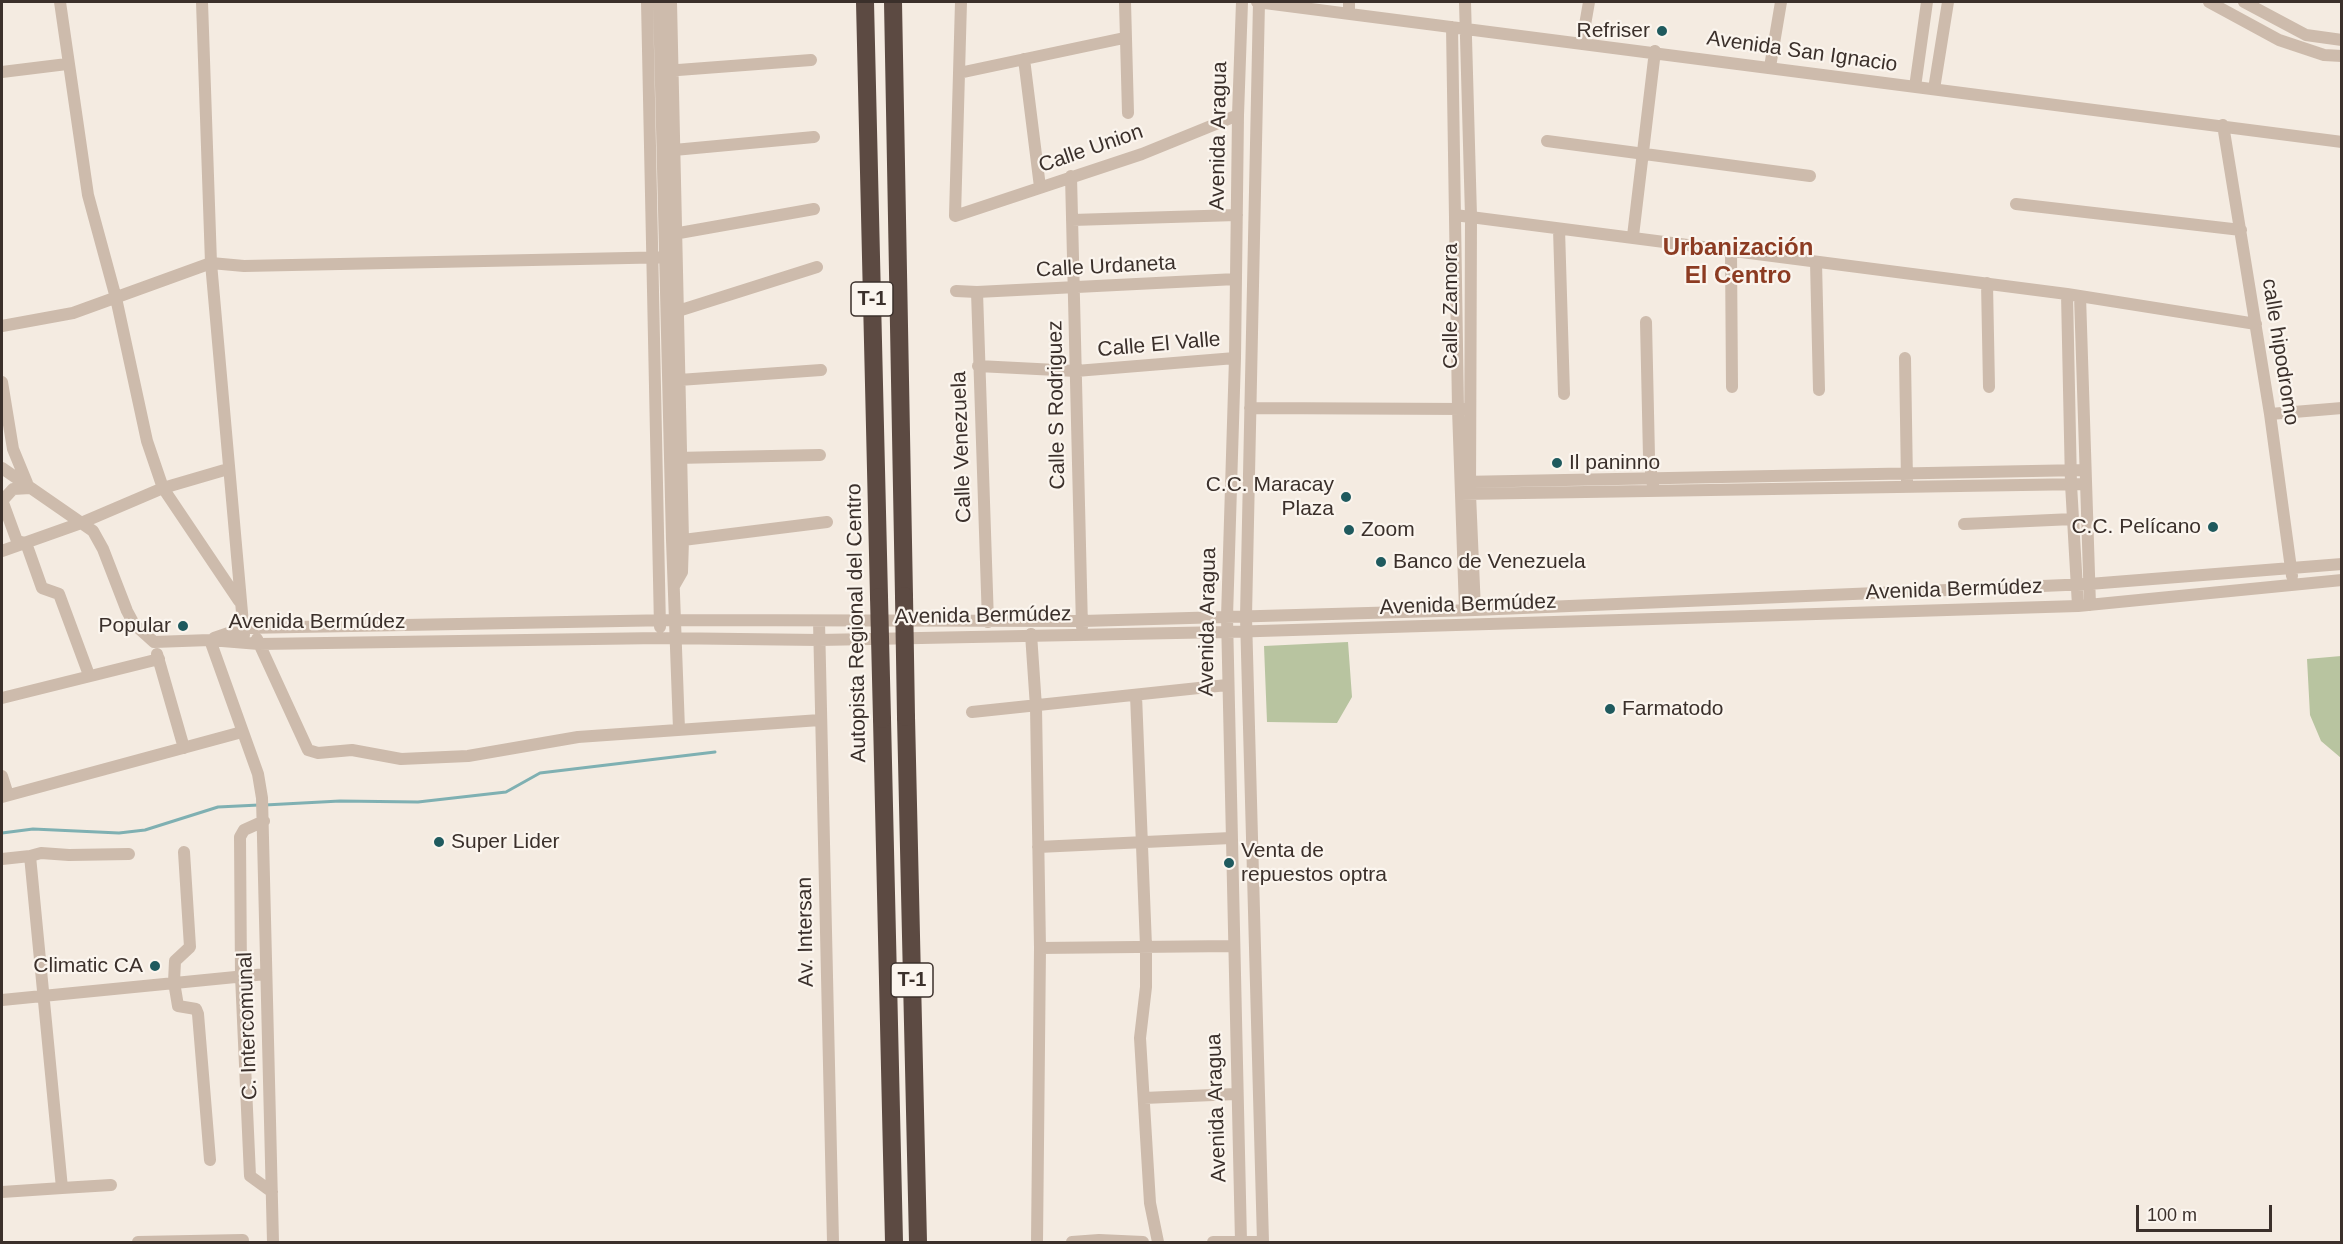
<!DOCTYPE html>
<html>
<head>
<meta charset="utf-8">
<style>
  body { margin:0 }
  #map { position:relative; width:2343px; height:1244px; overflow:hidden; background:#f4ebe1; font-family:Helvetica,sans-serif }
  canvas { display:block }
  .frame { position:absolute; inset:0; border:3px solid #3b302b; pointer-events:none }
  .scale { position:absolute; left:2136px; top:1205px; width:136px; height:27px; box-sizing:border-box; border:3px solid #3b302b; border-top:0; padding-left:8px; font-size:18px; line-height:21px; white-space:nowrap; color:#3b302b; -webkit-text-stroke:4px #fbf5ee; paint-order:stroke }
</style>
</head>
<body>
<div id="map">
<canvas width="2343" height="1244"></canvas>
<div class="frame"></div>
<div class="scale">100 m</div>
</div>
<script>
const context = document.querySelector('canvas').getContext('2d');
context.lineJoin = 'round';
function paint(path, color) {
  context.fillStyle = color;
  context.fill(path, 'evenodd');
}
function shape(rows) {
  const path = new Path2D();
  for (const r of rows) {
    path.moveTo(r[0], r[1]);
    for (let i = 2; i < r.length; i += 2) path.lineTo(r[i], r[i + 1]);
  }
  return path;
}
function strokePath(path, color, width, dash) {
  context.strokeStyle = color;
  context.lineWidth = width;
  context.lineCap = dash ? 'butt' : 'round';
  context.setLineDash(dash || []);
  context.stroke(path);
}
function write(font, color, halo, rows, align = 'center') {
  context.font = font + ' Helvetica,sans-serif';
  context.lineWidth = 4.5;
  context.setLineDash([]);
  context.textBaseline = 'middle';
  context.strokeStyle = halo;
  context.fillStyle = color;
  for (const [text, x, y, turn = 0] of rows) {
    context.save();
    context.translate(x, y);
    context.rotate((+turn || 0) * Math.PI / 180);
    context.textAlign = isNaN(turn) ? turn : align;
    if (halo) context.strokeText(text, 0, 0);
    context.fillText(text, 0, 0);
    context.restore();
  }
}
paint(shape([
  [1348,642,1352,697,1337,723,1267,722,1264,646],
  [2341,656,2342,656,2341,758,2321,741,2310,715,2307,659]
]), '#b8c4a0');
strokePath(shape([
  [265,805,340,801,418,802,506,792,540,773,715,752],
  [2,833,33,829,119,833,145,830,218,807,259,805]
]), '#7fb0b2', 3);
strokePath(shape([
  [60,2,88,195,116,298,147,441,163,488,239,601],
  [647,2,660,627],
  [659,2,672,540,679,729],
  [671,2,683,540,682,572,674,586],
  [961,2,955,216,1142,154,1238,115],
  [1125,2,1128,113],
  [1257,2,2342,142],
  [1465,2,1471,216,1470,494,1475,610],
  [2209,2,2279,40,2324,55,2342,56],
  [2244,2,2306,35,2342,40],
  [1349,14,1349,2],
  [1452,27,1458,409,1465,610],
  [1582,42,1589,2],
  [1024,59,1040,187],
  [1770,67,1781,2],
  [665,71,811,60],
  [2,72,67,64],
  [959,73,1124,38],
  [1915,87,1927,2],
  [1934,89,1948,2],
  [2223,125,2270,414,2292,576],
  [1547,141,1810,176],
  [674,150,814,137],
  [1071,176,1082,627],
  [2016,204,2241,230],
  [1455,215,2067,294,2256,324],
  [1072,220,1237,215],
  [1559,229,1564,394],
  [668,235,814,209],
  [1633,236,1655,51],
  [1731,252,1732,387],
  [1816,262,1819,390],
  [1987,283,1989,387],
  [956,291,977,292,988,622],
  [977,292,1236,279],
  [2067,294,2071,484,2078,606],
  [2080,296,2090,605],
  [678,311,817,267],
  [1646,322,1649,457,1653,486],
  [2,326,73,313,211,263,202,2],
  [1905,358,1907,482],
  [978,366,1076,371,1235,358],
  [679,380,821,370],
  [2,382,13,449,27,483],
  [1250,408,1465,409],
  [2270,414,2342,408],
  [675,458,820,455],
  [2,468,93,531,103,549,127,611,134,624,154,642,210,640,259,644,660,638,819,640,1227,632,2078,606,2342,580],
  [1461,482,2084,470],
  [1461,494,2084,484],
  [2,500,17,541,26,543],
  [2,501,13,489,30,488],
  [1964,524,2073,519],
  [683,540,827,522],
  [26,543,42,588,59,594,89,675],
  [2,551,81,523,163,488,228,469],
  [819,621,833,1242],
  [1031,634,1036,707,1040,948,1037,1242],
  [244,635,211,263,244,266,676,257],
  [214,638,243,628,674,620,1082,621,1475,610,2089,584,2342,564],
  [257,639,308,750,318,753,352,750,401,759,468,756,578,737,820,720],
  [210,640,258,774,262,798,273,1242],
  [157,654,184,748],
  [1136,695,1146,946,1146,987,1140,1038,1150,1203,1158,1242],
  [2,698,159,659],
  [972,712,1227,685],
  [2,776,8,795],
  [2,797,242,732],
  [264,821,244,830,240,837,241,976,250,1176,272,1192],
  [1038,847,1231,838],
  [184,852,190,947,175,961,174,982,178,1006,196,1009,198,1014,210,1160],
  [30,856,41,853,69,855,129,854],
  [2,859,30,856,62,1188,111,1185],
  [1040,948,1233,946],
  [2,1000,266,974],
  [1144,1098,1236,1094],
  [2,1192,62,1188],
  [138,1242,243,1240],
  [1072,1242,1099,1240,1143,1242],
  [1213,1242,1263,1242,1246,617,1259,2],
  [1241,1242,1227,617,1235,358,1238,115,1242,2]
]), '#cdbbac', 12);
strokePath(shape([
  [865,2,879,597],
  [893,2,904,596],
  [906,717,918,1242],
  [882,719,894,1242]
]), '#5c4a42', 18);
strokePath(shape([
  [904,596,906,717],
  [879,597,882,719]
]), '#5c4a42', 18);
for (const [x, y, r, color] of [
  [1662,31,6,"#1f5a5e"],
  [1557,463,6,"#1f5a5e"],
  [1346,497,6,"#1f5a5e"],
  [2213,527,6,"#1f5a5e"],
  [1349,530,6,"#1f5a5e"],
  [1381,562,6,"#1f5a5e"],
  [183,626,6,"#1f5a5e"],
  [1610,709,6,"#1f5a5e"],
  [439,842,6,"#1f5a5e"],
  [1229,863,6,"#1f5a5e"],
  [155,966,6,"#1f5a5e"]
]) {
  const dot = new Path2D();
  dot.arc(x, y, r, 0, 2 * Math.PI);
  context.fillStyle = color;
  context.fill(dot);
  strokePath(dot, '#fbf5ee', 2);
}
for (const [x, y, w] of [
  [872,299,42],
  [912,980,42]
]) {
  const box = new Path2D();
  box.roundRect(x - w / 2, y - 17, w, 34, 4.5);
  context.fillStyle = '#fbf5ee';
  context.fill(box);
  strokePath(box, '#3b302b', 1.5);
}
write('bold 20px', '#3b302b', null, [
  ["T-1",872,299],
  ["T-1",912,980]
]);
write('21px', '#3b302b', '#fbf5ee', [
  ["Refriser",1650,31,"right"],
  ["Il paninno",1569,463],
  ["C.C. Maracay",1334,485,"right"],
  ["Plaza",1334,509,"right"],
  ["C.C. Pelícano",2201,527,"right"],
  ["Zoom",1361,530],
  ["Banco de Venezuela",1393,562],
  ["Popular",171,626,"right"],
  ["Farmatodo",1622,709],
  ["Super Lider",451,842],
  ["Venta de",1241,851],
  ["repuestos optra",1241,875],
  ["Climatic CA",143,966,"right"]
], 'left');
write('21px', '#3b302b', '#fbf5ee', [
  ["Avenida San Ignacio",1802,52,8],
  ["Avenida Aragua",1219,136,-89],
  ["Calle Union",1091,149,-19],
  ["Calle Urdaneta",1106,267,-3],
  ["Calle Zamora",1451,306,-90],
  ["Calle El Valle",1159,345,-5],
  ["calle hipodromo",2280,352,81],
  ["Calle S Rodriguez",1057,405,-91],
  ["Calle Venezuela",962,447,-92],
  ["Avenida Bermúdez",1954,590,-2],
  ["Avenida Bermúdez",1468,605,-2],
  ["Avenida Bermúdez",983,616,-1],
  ["Avenida Bermúdez",317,622],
  ["Avenida Aragua",1208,622,-89],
  ["Autopista Regional del Centro",857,623,-91],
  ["Av. Intersan",806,932,-91],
  ["C. Intercomunal",248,1026,-92],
  ["Avenida Aragua",1217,1108,-92]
]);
write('bold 24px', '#8c3b22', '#fbf5ee', [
  ["Urbanización",1738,248],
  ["El Centro",1738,276]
]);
</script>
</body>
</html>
